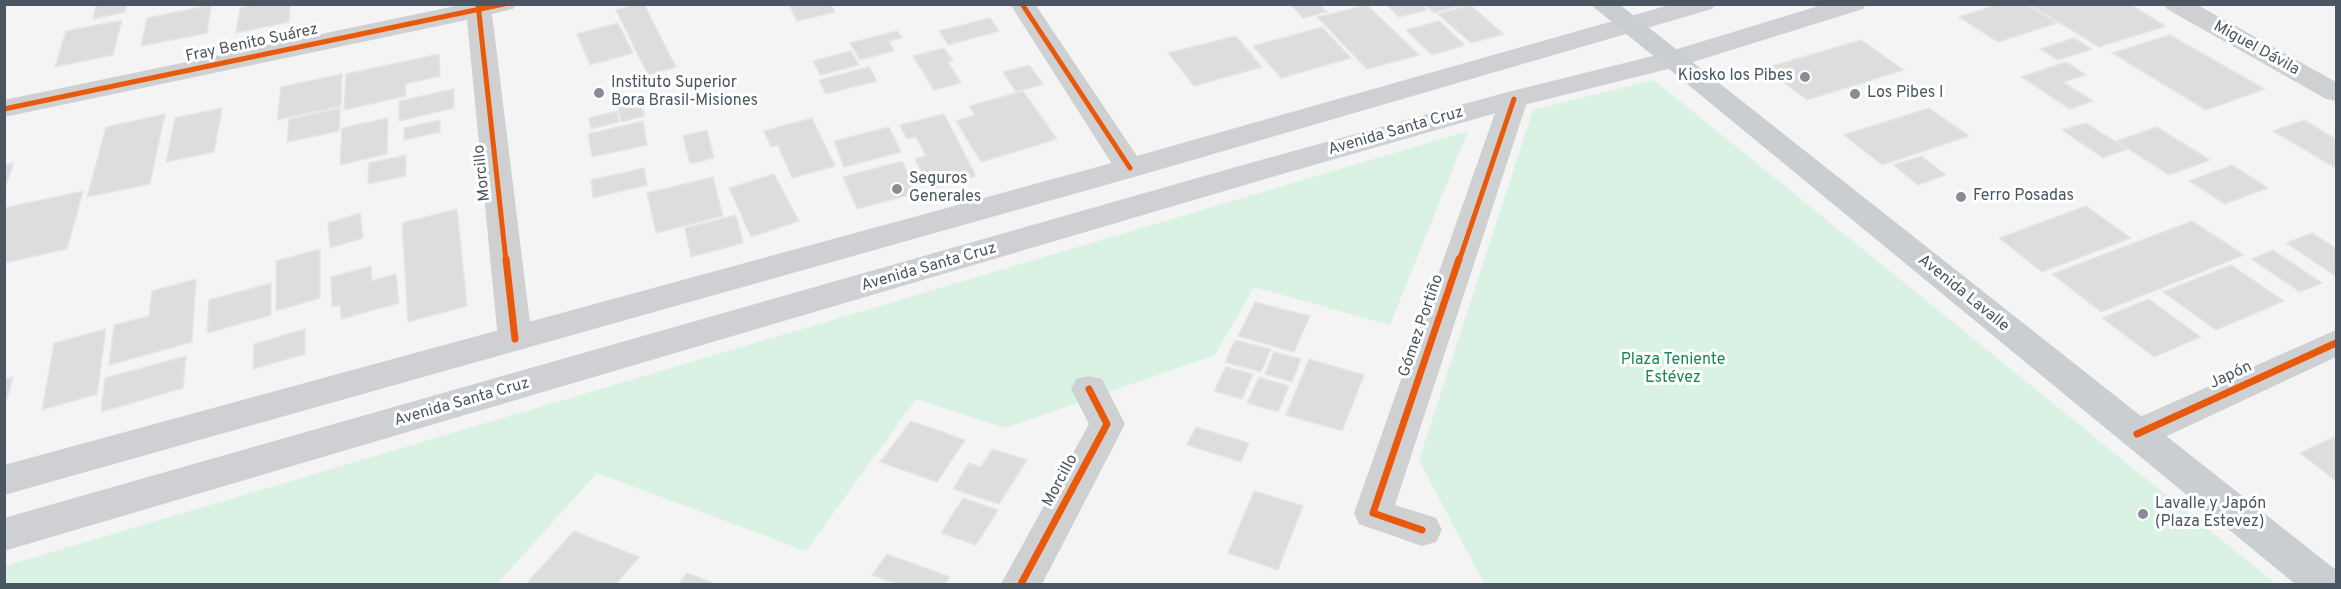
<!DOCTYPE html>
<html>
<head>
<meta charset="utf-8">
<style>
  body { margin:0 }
  #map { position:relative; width:2341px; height:589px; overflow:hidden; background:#f4f4f4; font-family:Overpass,sans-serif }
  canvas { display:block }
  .frame { position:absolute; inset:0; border:6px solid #4a5661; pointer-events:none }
</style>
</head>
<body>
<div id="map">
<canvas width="2341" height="589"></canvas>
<div class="frame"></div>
</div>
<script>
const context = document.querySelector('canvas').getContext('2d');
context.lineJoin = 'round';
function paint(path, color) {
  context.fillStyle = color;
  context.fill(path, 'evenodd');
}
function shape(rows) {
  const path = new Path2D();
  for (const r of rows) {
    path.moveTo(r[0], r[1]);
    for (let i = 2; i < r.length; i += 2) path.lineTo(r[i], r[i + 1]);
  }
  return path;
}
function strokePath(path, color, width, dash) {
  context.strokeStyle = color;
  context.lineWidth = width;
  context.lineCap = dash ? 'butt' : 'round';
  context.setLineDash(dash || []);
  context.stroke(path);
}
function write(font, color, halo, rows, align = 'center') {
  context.font = font + ' Overpass,sans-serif';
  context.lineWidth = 6;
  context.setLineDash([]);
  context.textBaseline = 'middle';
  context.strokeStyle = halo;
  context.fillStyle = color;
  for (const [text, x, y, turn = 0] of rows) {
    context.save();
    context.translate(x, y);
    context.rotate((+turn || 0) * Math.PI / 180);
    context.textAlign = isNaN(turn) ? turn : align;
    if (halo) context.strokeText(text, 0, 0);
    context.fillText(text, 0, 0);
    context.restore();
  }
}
paint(shape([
  [1654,80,2276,584,1484,584,1419,460,1533,110],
  [1468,131,1390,325,1254,287,1215,355,1005,428,916,399,806,551,597,473,497,584,5,584,5,566]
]), '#d9f2e3');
const building = shape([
  [96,4,127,4,125,12,93,19,96,4],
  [257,4,290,4,289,22,236,33,240,8,257,4],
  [637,4,644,4,676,67,648,75,616,10,637,4],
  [789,4,830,4,835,12,797,21,789,4],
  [1290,4,1319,4,1327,12,1303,18,1290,4],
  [1386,4,1422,4,1427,10,1399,17,1386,4],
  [1424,4,1466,4,1434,13,1424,4],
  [1999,4,2026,4,2057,23,1998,42,1959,17,1999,4],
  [2038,4,2129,4,2166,26,2099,47,2032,6,2038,4],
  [211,5,207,33,141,46,147,18,211,5],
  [1367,5,1419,55,1367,69,1317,17,1367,5],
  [1470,5,1504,34,1471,43,1438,14,1470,5],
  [990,18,999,31,948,45,939,31,990,18],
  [122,20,113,55,55,67,66,31,122,20],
  [1439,21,1465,45,1432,55,1406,30,1439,21],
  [618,23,633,53,590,65,577,34,618,23],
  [1322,27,1351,58,1281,78,1253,46,1322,27],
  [897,31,902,38,889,41,894,51,860,60,850,43,897,31],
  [2170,35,2265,89,2206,110,2112,53,2170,35],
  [1236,36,1262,67,1194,86,1168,53,1236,36],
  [2074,38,2092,49,2058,60,2040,49,2074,38],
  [1861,40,1904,70,1807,100,1765,68,1861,40],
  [944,48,953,61,948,62,961,83,934,90,913,56,944,48],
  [851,51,859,65,820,75,813,61,851,51],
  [439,54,440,76,406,84,406,96,344,110,346,74,439,54],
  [2066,62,2086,75,2063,82,2093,101,2070,109,2021,77,2066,62],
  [1029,65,1043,84,1016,92,1003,72,1029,65],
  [869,67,877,81,826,94,819,80,869,67],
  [342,74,341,106,277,120,281,87,342,74],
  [454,89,454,108,399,121,399,101,454,89],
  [1023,91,1057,139,981,162,956,121,975,115,969,106,1023,91],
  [640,95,644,116,621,122,617,100,640,95],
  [222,108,214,152,166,162,175,118,222,108],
  [340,108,339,131,287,142,289,119,340,108],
  [1929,108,1969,136,1882,165,1844,135,1929,108],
  [617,111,619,122,591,129,589,118,617,111],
  [165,114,150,184,87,197,106,127,165,114],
  [944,114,976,176,930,189,915,159,926,156,916,137,907,139,900,125,944,114],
  [388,118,387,154,340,165,342,128,388,118],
  [812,118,835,166,792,178,778,145,771,147,764,131,812,118],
  [440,120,440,132,404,140,404,128,440,120],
  [2304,120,2336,139,2336,166,2334,167,2273,131,2304,120],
  [643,121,647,145,592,157,588,134,643,121],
  [2086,123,2127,149,2103,158,2062,130,2086,123],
  [889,127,901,152,844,167,834,141,889,127],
  [2157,127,2210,160,2169,175,2116,141,2157,127],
  [707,130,714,158,690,164,683,136,707,130],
  [406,155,406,176,368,184,369,163,406,155],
  [1921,156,1946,175,1918,185,1893,165,1921,156],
  [902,161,917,193,857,209,843,177,902,161],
  [14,163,4,191,4,165,14,163],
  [2232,165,2268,188,2225,204,2189,181,2232,165],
  [644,168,647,185,593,198,591,180,644,168],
  [774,174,799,221,751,237,729,188,774,174],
  [713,177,723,216,656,233,647,193,713,177],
  [83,191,67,249,4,263,4,208,83,191],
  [2086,206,2131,238,2042,272,1999,238,2086,206],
  [457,209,467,306,408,322,402,223,457,209],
  [360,213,363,238,330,248,328,223,360,213],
  [736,215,743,243,691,257,685,228,736,215],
  [2192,221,2244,255,2101,312,2052,274,2192,221],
  [2312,233,2336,248,2336,274,2334,275,2286,243,2312,233],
  [320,249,320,298,276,311,276,261,320,249],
  [2273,250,2322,283,2300,292,2251,259,2273,250],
  [2231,265,2284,301,2216,330,2163,292,2231,265],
  [371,266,372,281,396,274,399,303,341,319,340,305,332,307,331,277,371,266],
  [196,279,192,342,109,365,114,325,149,316,152,291,196,279],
  [271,283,271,315,207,333,209,300,271,283],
  [2149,299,2201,337,2154,357,2102,318,2149,299],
  [1255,302,1310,316,1294,352,1238,336,1255,302],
  [106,329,97,394,42,410,54,343,106,329],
  [305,329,305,354,253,369,254,344,305,329],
  [1235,340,1271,349,1261,372,1225,362,1235,340],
  [1274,352,1301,359,1292,382,1265,374,1274,352],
  [186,356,183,388,101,412,105,378,186,356],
  [1309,359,1364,375,1342,431,1286,415,1309,359],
  [1226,367,1253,374,1242,399,1214,391,1226,367],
  [13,377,7,399,4,400,4,379,13,377],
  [1259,377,1289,386,1278,412,1247,403,1259,377],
  [911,421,965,440,937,482,880,462,911,421],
  [1196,427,1249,443,1241,462,1187,445,1196,427],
  [2336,436,2336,481,2300,453,2336,436],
  [992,449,1027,460,999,504,953,489,969,463,981,467,992,449],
  [1254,491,1303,506,1278,570,1228,553,1254,491],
  [963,498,998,510,976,545,941,533,963,498],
  [574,531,639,557,616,584,526,584,574,531],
  [887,554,950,577,945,584,897,584,872,575,887,554],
  [687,573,716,584,678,584,687,573]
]);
paint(building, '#ddddde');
strokePath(building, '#e5e6e7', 1.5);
paint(shape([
  [465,4,516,4,513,9,492,14,532,339,527,348,515,351,503,348,498,339,467,20,4,117,4,100,465,4],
  [1010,4,1035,4,1145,168,1141,175,1130,177,1119,175,1010,4],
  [2164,4,2196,4,2336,82,2336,101,2326,99,2167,9,2164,4],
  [1514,91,1524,93,1528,99,1395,505,1436,518,1442,530,1436,542,1422,546,1359,524,1354,513,1500,99,1504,93,1514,91],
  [2336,330,2336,357,2150,444,2137,448,2124,444,2119,434,2124,424,2336,330],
  [1089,376,1102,379,1125,424,1042,584,1001,584,1089,424,1071,389,1076,379,1089,376]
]), '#ced0d2');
paint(shape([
  [1673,4,1715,4,1712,9,1141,175,4,495,4,465,1119,161,1673,4],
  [1825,4,1866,4,1863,9,1680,66,1524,105,1272,177,4,551,4,518,1250,163,1504,93,1661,54,1825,4]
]), '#ced0d4');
paint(shape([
  [1590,4,1619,4,2336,570,2336,584,2295,584,1590,4]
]), '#caced1');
strokePath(shape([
  [478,4,506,261],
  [1022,4,1130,168],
  [4,109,504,4],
  [1459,261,1514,99]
]), '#e8590c', 5);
strokePath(shape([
  [506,259,515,339],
  [2137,434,2336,343],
  [1422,530,1373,513,1459,259],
  [1021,584,1107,424,1089,389]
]), '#e8590c', 7);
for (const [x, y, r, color] of [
  [1805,77,6,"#868d94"],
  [599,93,6,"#868d94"],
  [1855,94,6,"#868d94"],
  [897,189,6,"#868d94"],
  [1961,197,6,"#868d94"],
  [2143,514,6,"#868d94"]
]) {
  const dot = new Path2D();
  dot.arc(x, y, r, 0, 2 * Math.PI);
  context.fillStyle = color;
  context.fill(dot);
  strokePath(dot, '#fff', 2);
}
write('16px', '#4a5661', '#fff', [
  ["Fray Benito Suárez",252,44,-12],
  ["Miguel Dávila",2256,49,29],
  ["Avenida Santa Cruz",1396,132,-16],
  ["Morcillo",483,173,-96],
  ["Avenida Santa Cruz",929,268,-16],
  ["Avenida Lavalle",1963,294,39],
  ["Gómez Portiño",1422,326,-71],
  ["Japón",2231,376,-25],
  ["Avenida Santa Cruz",462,403,-16],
  ["Morcillo",1061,481,-62]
]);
write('16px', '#4a5661', '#fff', [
  ["Kiosko los Pibes",1793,77,"right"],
  ["Instituto Superior",611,84],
  ["Bora Brasil-Misiones",611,102],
  ["Los Pibes I",1867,94],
  ["Seguros",909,180],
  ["Generales",909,198],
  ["Ferro Posadas",1973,197],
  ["Lavalle y Japón",2155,505],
  ["(Plaza Estevez)",2155,523]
], 'left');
write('16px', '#17864f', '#fff', [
  ["Plaza Teniente",1673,361],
  ["Estévez",1673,379]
]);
</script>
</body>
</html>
